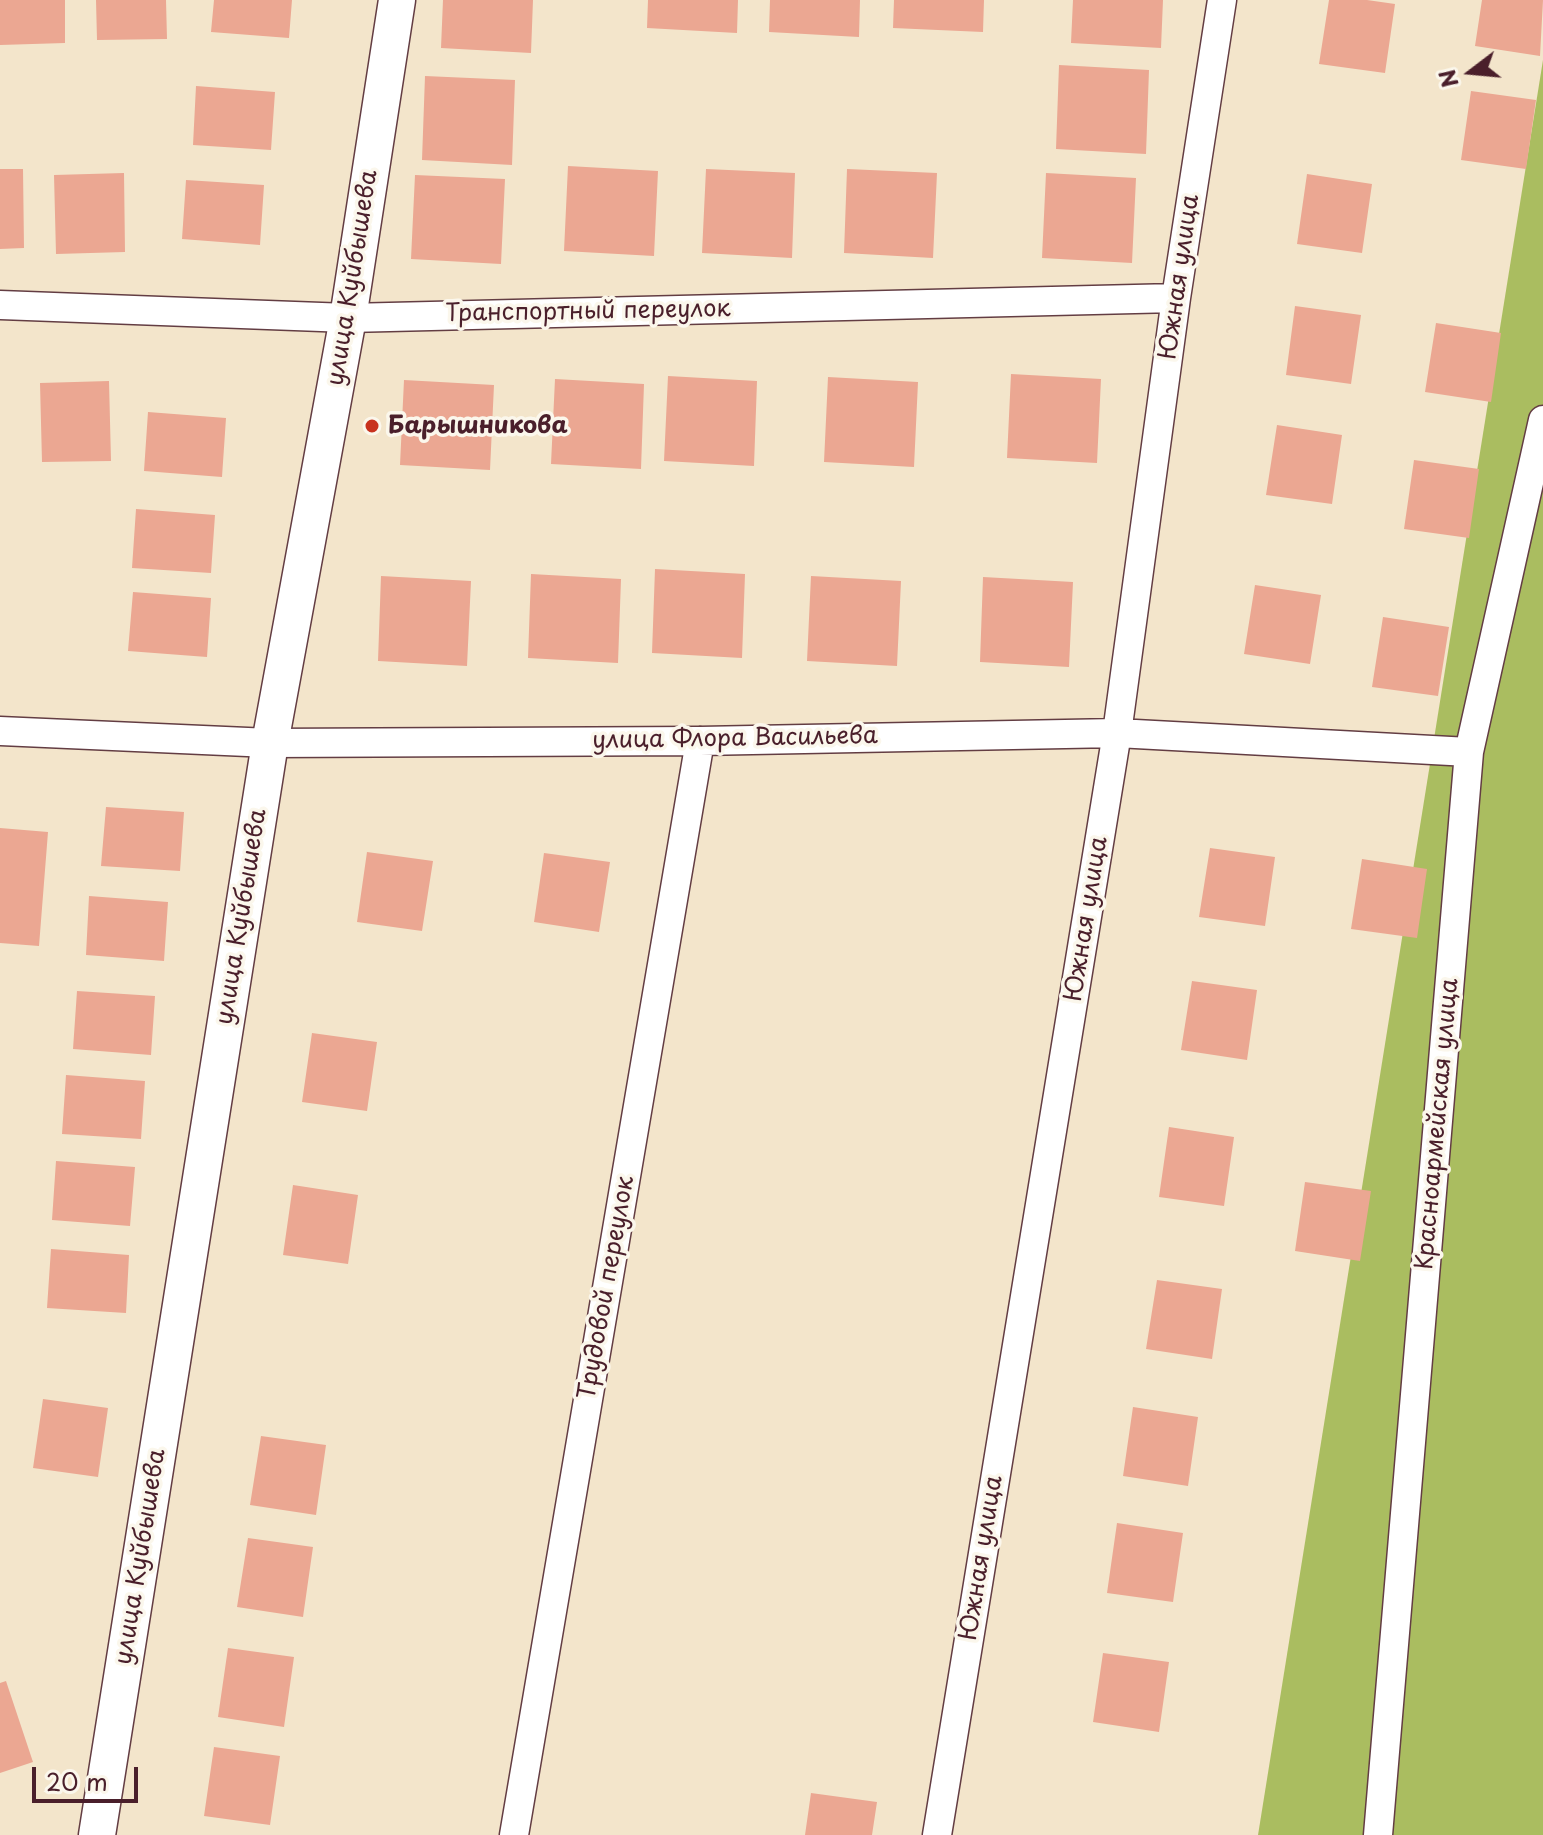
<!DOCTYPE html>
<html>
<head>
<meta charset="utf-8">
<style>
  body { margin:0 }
  #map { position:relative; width:1543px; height:1835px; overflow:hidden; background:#f3e5cb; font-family:"Playpen Sans",sans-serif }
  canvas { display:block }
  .north { position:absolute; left:1431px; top:32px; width:80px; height:80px; -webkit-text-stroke:6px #fbf7ec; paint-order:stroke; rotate:254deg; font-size:22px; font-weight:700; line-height:32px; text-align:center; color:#4a1f2b }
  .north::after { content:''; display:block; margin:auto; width:28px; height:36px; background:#4a1f2b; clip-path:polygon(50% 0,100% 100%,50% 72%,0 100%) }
  .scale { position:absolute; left:32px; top:1767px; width:106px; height:36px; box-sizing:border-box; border:4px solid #4a1f2b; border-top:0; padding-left:10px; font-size:24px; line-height:28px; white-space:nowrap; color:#4a1f2b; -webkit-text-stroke:6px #fbf7ec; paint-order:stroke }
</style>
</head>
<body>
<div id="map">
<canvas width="1543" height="1835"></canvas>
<div class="north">N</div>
<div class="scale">20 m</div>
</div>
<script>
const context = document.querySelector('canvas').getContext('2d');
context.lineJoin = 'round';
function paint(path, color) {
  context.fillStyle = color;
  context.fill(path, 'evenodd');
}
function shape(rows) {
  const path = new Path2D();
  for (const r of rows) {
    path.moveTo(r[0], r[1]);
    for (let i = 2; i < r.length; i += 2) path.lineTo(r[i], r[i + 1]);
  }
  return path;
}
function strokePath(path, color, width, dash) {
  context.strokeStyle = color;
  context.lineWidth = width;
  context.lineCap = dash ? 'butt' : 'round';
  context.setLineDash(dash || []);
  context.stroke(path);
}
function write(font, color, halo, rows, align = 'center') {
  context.font = font + ' "Playpen Sans",sans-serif';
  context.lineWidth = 7;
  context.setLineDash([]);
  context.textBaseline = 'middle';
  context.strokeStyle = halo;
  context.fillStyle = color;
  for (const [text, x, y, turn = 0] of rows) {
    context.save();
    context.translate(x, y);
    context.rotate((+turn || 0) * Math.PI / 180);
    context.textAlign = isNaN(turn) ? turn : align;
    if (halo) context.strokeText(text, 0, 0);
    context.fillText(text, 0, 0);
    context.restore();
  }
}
paint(shape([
  [1543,60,1543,1835,1258,1835]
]), '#aabd60');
paint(shape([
  [0,0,65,0,65,43,0,45],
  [96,0,166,0,167,39,97,40],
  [214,0,292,0,289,38,211,32],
  [443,0,533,0,531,53,441,48],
  [648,0,738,0,737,33,647,28],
  [770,0,860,0,859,37,769,32],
  [894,0,984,0,983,32,893,28],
  [1073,0,1163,0,1161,48,1071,43],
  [1329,0,1367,0,1395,4,1385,73,1319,64],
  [1482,0,1543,0,1540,56,1475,46],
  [1059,65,1149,70,1146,154,1056,149],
  [425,76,515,80,512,165,422,160],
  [196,86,275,92,271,150,193,145],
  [1471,91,1536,100,1526,169,1461,160],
  [568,166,658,171,654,256,564,251],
  [0,169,23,169,24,248,0,249],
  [706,169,795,173,792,258,702,253],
  [847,169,937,173,933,258,844,253],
  [124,173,125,252,56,254,54,175],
  [1046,173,1136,178,1132,263,1042,258],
  [1307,174,1372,184,1362,253,1297,244],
  [415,175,505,179,501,264,411,259],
  [186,180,264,185,260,245,182,239],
  [1295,306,1361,315,1351,384,1286,375],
  [1436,323,1501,333,1491,402,1425,392],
  [1011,374,1101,379,1097,463,1007,458],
  [668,376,757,381,754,466,664,461],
  [828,377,918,382,914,467,824,462],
  [555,379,644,384,641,469,551,464],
  [404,380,494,385,490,470,400,465],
  [109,381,111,461,42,462,40,383],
  [148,412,226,418,222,477,144,471],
  [1277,425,1342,435,1332,504,1266,495],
  [1414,460,1479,469,1469,538,1404,529],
  [136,509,215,515,211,573,132,568],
  [655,569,745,574,742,658,652,653],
  [531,574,621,579,618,663,528,658],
  [381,576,471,581,467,666,378,661],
  [811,576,901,581,897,666,807,661],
  [983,577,1073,582,1069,667,980,662],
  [1255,585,1321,595,1310,664,1244,654],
  [133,592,211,598,207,657,128,651],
  [1383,617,1449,627,1438,696,1372,687],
  [106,807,184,812,180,871,101,866],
  [0,828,48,832,39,946,0,943],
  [1210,848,1275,857,1265,926,1199,917],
  [367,852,433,861,422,931,357,922],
  [544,853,610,862,599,932,534,922],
  [1362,859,1427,869,1417,938,1351,929],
  [89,896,168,902,164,961,86,955],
  [1192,981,1257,990,1247,1060,1181,1050],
  [77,991,155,996,151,1055,73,1049],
  [312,1033,377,1042,367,1111,302,1102],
  [66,1075,145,1081,141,1139,62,1134],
  [1169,1127,1234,1137,1224,1206,1159,1197],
  [56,1161,135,1167,130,1226,52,1220],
  [1305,1182,1371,1191,1360,1261,1295,1251],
  [293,1185,358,1195,348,1264,283,1255],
  [51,1249,129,1255,126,1313,47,1308],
  [1157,1280,1222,1289,1212,1359,1146,1349],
  [43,1399,108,1408,98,1477,33,1468],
  [1133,1407,1198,1417,1188,1486,1123,1476],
  [261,1436,326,1445,316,1515,250,1505],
  [1117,1523,1183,1533,1173,1602,1107,1593],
  [248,1538,313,1547,303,1617,237,1607],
  [228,1648,294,1657,284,1727,218,1717],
  [1103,1653,1169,1662,1159,1732,1093,1722],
  [6,1681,33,1762,0,1773,0,1683],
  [214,1747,280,1756,270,1825,204,1816],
  [811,1793,877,1802,872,1835,805,1835]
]), '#eba792');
const minor = shape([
  [0,305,348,318,1176,298],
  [0,731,270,743,700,741,1117,733,1469,752],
  [514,1835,700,741],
  [937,1835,1117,733,1176,298,1222,0],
  [1378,1835,1469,752,1543,420]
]);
const tertiary = shape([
  [97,1835,270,743,348,318,397,0]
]);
strokePath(minor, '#633d43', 31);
strokePath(tertiary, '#633d43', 39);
strokePath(minor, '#fff', 28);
strokePath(tertiary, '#fff', 36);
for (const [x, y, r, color] of [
  [372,426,8,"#c8321e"]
]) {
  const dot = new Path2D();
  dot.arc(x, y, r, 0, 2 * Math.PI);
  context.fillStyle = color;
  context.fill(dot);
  strokePath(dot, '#fbf7ec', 3);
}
write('24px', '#4a1f2b', '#fbf7ec', [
  ["Южная улица",1180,277,-82],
  ["улица Куйбышева",353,278,-81],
  ["Транспортный переулок",588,312,-1],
  ["улица Флора Васильева",735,739,-1],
  ["улица Куйбышева",242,917,-81],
  ["Южная улица",1087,919,-81],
  ["Красноармейская улица",1438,1124,-85],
  ["Трудовой переулок",607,1288,-80],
  ["улица Куйбышева",141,1557,-81],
  ["Южная улица",982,1558,-81]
]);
write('bold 24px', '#4a1f2b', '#fbf7ec', [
  ["Барышникова",388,426]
], 'left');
</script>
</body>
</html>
